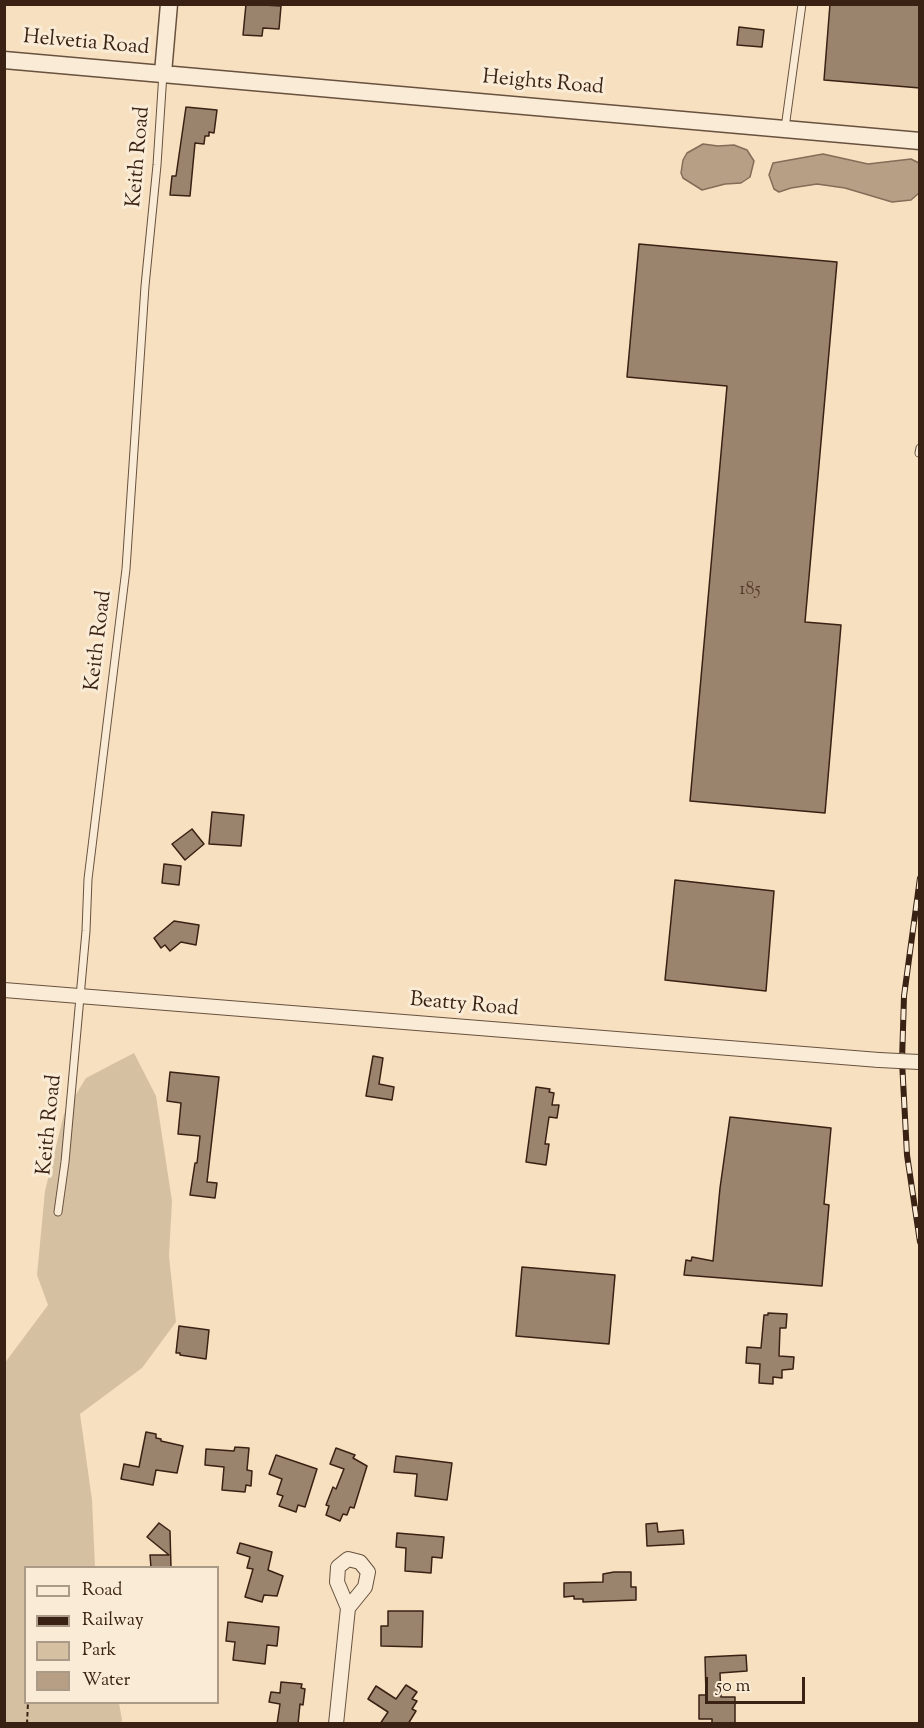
<!DOCTYPE html>
<html>
<head>
<meta charset="utf-8">
<style>
  body { margin:0 }
  #map { position:relative; width:924px; height:1728px; overflow:hidden; background:#f6e0bf; font-family:"Sorts Mill Goudy",serif }
  canvas { display:block }
  .frame { position:absolute; inset:0; border:6px solid #392114; pointer-events:none }
  .legend { position:absolute; left:24px; top:1566px; width:195px; height:138px; box-sizing:border-box; background:#f9ebd5; border:2px solid #ac9a88; margin:0; padding:8px 10px; list-style:none; font-size:18px; color:#392114 }
  .legend li { display:flex; align-items:center; gap:12px; height:30px }
  .legend b { width:30px; border:2px solid #ac9a88 }
  .scale { position:absolute; left:705px; top:1677px; width:100px; height:27px; box-sizing:border-box; border:3px solid #392114; border-top:0; padding-left:8px; font-size:18px; line-height:21px; white-space:nowrap; color:#392114; -webkit-text-stroke:4px #f9ebd5; paint-order:stroke }
</style>
</head>
<body>
<div id="map">
<canvas width="924" height="1728"></canvas>
<div class="frame"></div>
<ul class="legend">
<li><b style="height:8px;background:#f9ebd5"></b>Road</li>
<li><b style="height:8px;background:#392114"></b>Railway</li>
<li><b style="height:16px;background:#d6c0a2"></b>Park</li>
<li><b style="height:16px;background:#b69f85"></b>Water</li>
</ul>
<div class="scale">50 m</div>
</div>
<script>
const context = document.querySelector('canvas').getContext('2d');
context.lineJoin = 'round';
function paint(path, color) {
  context.fillStyle = color;
  context.fill(path, 'evenodd');
}
function shape(rows) {
  const path = new Path2D();
  for (const r of rows) {
    path.moveTo(r[0], r[1]);
    for (let i = 2; i < r.length; i += 2) path.lineTo(r[i], r[i + 1]);
  }
  return path;
}
function strokePath(path, color, width, dash) {
  context.strokeStyle = color;
  context.lineWidth = width;
  context.lineCap = dash ? 'butt' : 'round';
  context.setLineDash(dash || []);
  context.stroke(path);
}
function write(font, color, halo, rows, align = 'center') {
  context.font = font + ' "Sorts Mill Goudy",serif';
  context.lineWidth = 6;
  context.setLineDash([]);
  context.textBaseline = 'middle';
  context.strokeStyle = halo;
  context.fillStyle = color;
  for (const [text, x, y, turn = 0] of rows) {
    context.save();
    context.translate(x, y);
    context.rotate((+turn || 0) * Math.PI / 180);
    context.textAlign = isNaN(turn) ? turn : align;
    if (halo) context.strokeText(text, 0, 0);
    context.fillText(text, 0, 0);
    context.restore();
  }
}
paint(shape([
  [134,1053,156,1096,172,1201,169,1256,176,1322,142,1368,80,1414,92,1500,95,1567,26,1568,26,1702,119,1703,122,1720,121,1723,5,1723,4,1364,48,1305,37,1275,45,1191,64,1114,86,1078]
]), '#d6c0a2');
const water = shape([
  [703,144,718,146,734,145,747,150,754,161,750,177,741,183,725,184,702,190,683,178,681,173,683,160,687,153,703,144],
  [823,154,868,164,911,159,919,163,919,193,911,200,892,202,845,188,817,184,791,188,779,192,774,189,769,175,773,163,823,154]
]);
paint(water, '#b69f85');
strokePath(water, '#846d58', 1.5);
const building = shape([
  [246,4,281,6,279,29,263,28,262,36,243,35,246,4],
  [830,4,920,4,920,88,824,80,830,4],
  [739,27,764,30,762,47,737,45,739,27],
  [186,107,217,110,214,133,209,132,209,136,205,136,204,144,195,143,190,196,170,195,172,176,176,176,186,107],
  [639,244,837,262,805,622,841,625,825,813,690,801,727,386,627,377,639,244],
  [212,812,244,815,241,846,209,844,212,812],
  [192,829,204,844,185,860,172,844,192,829],
  [164,864,181,866,179,885,162,883,164,864],
  [675,880,774,891,766,991,665,980,675,880],
  [174,921,199,925,196,945,181,942,170,951,165,945,161,948,154,938,174,921],
  [373,1056,383,1058,379,1084,394,1087,392,1100,366,1096,373,1056],
  [170,1072,219,1077,207,1182,217,1183,215,1198,190,1195,195,1163,197,1163,200,1136,178,1134,181,1103,167,1101,170,1072],
  [536,1087,550,1089,549,1092,554,1093,552,1105,559,1105,557,1118,549,1117,545,1144,549,1144,546,1165,526,1162,536,1087],
  [730,1117,831,1128,824,1204,829,1205,822,1286,684,1275,686,1260,691,1261,692,1257,713,1261,720,1188,730,1117],
  [522,1267,615,1275,609,1344,516,1336,522,1267],
  [768,1313,787,1314,786,1328,780,1328,779,1356,794,1357,793,1369,782,1370,782,1378,773,1377,773,1384,759,1383,760,1364,746,1363,747,1347,761,1348,764,1315,768,1315,768,1313],
  [179,1326,209,1330,206,1359,180,1355,180,1353,176,1353,179,1326],
  [146,1432,156,1434,156,1438,161,1439,161,1441,183,1446,177,1473,156,1470,153,1485,121,1479,124,1464,139,1467,146,1432],
  [235,1447,249,1448,247,1470,252,1471,251,1486,246,1485,245,1492,222,1490,224,1467,205,1465,206,1449,234,1451,235,1447],
  [336,1448,355,1455,353,1458,367,1466,354,1508,350,1507,347,1515,343,1514,340,1521,326,1515,329,1506,326,1505,333,1487,336,1489,344,1469,330,1464,336,1448],
  [276,1455,317,1469,305,1507,298,1505,296,1512,279,1506,283,1496,277,1494,282,1479,269,1474,276,1455],
  [396,1456,452,1463,447,1500,415,1496,417,1474,394,1472,396,1456],
  [159,1523,170,1531,171,1568,151,1568,150,1555,169,1555,147,1537,159,1523],
  [657,1523,658,1532,683,1530,684,1544,647,1546,646,1524,657,1523],
  [397,1533,444,1537,442,1558,432,1557,431,1573,405,1571,406,1548,396,1547,397,1533],
  [240,1543,272,1552,268,1570,283,1576,277,1596,264,1595,262,1602,245,1597,253,1569,247,1568,250,1557,237,1553,240,1543],
  [614,1572,631,1572,631,1587,636,1587,636,1600,583,1602,583,1599,574,1599,574,1596,564,1597,564,1583,603,1582,603,1574,614,1572],
  [388,1611,423,1611,422,1647,381,1646,381,1626,388,1626,388,1611],
  [228,1622,279,1627,277,1646,267,1645,265,1664,233,1660,235,1642,226,1641,228,1622],
  [746,1655,747,1671,720,1673,721,1697,735,1697,735,1724,712,1724,712,1719,699,1719,699,1695,706,1695,705,1657,746,1655],
  [281,1682,302,1684,301,1688,305,1689,303,1705,300,1704,298,1724,277,1724,280,1704,269,1702,271,1692,280,1693,281,1682],
  [406,1685,417,1692,412,1699,417,1701,412,1709,416,1711,408,1724,380,1724,388,1712,368,1699,376,1686,396,1699,406,1685]
]);
paint(building, '#9b846d');
strokePath(building, '#392114', 1.5);
const service = shape([
  [785,128,802,4],
  [919,453,920,448],
  [58,1212,65,1162,86,931,88,879,126,569,145,286,157,165,163,73]
]);
const minor = shape([
  [4,990,879,1060],
  [336,1724,348,1608,337,1582,338,1567,348,1559,360,1562,368,1572,365,1587,348,1608]
]);
const tertiary = shape([
  [4,60,920,141],
  [163,73,169,4]
]);
strokePath(service, '#68513f', 9);
strokePath(minor, '#68513f', 16);
strokePath(tertiary, '#68513f', 19);
strokePath(shape([
  [27,1724,28,1702]
]), '#392114', 2, [4.5, 3]);
strokePath(service, '#f9ebd5', 7);
strokePath(minor, '#f9ebd5', 14);
strokePath(tertiary, '#f9ebd5', 16);
const rail = shape([
  [920,878,904,996,902,1061,907,1155,920,1242]
]);
strokePath(rail, '#392114', 6);
strokePath(rail, '#f9ebd5', 4, [11]);
const minorBridge = shape([
  [879,1060,919,1062]
]);
strokePath(minorBridge, '#68513f', 16, []);
strokePath(minorBridge, '#f9ebd5', 14);
write('18px', '#523a2a', null, [
  ["185",750,591]
]);
write('21px', '#392114', '#f9ebd5', [
  ["Helvetia Road",86,44,5],
  ["Heights Road",543,84,5],
  ["Keith Road",140,157,-85],
  ["Keith Road",100,641,-83],
  ["Beatty Road",464,1006,5],
  ["Keith Road",51,1125,-84]
]);
</script>
</body>
</html>
